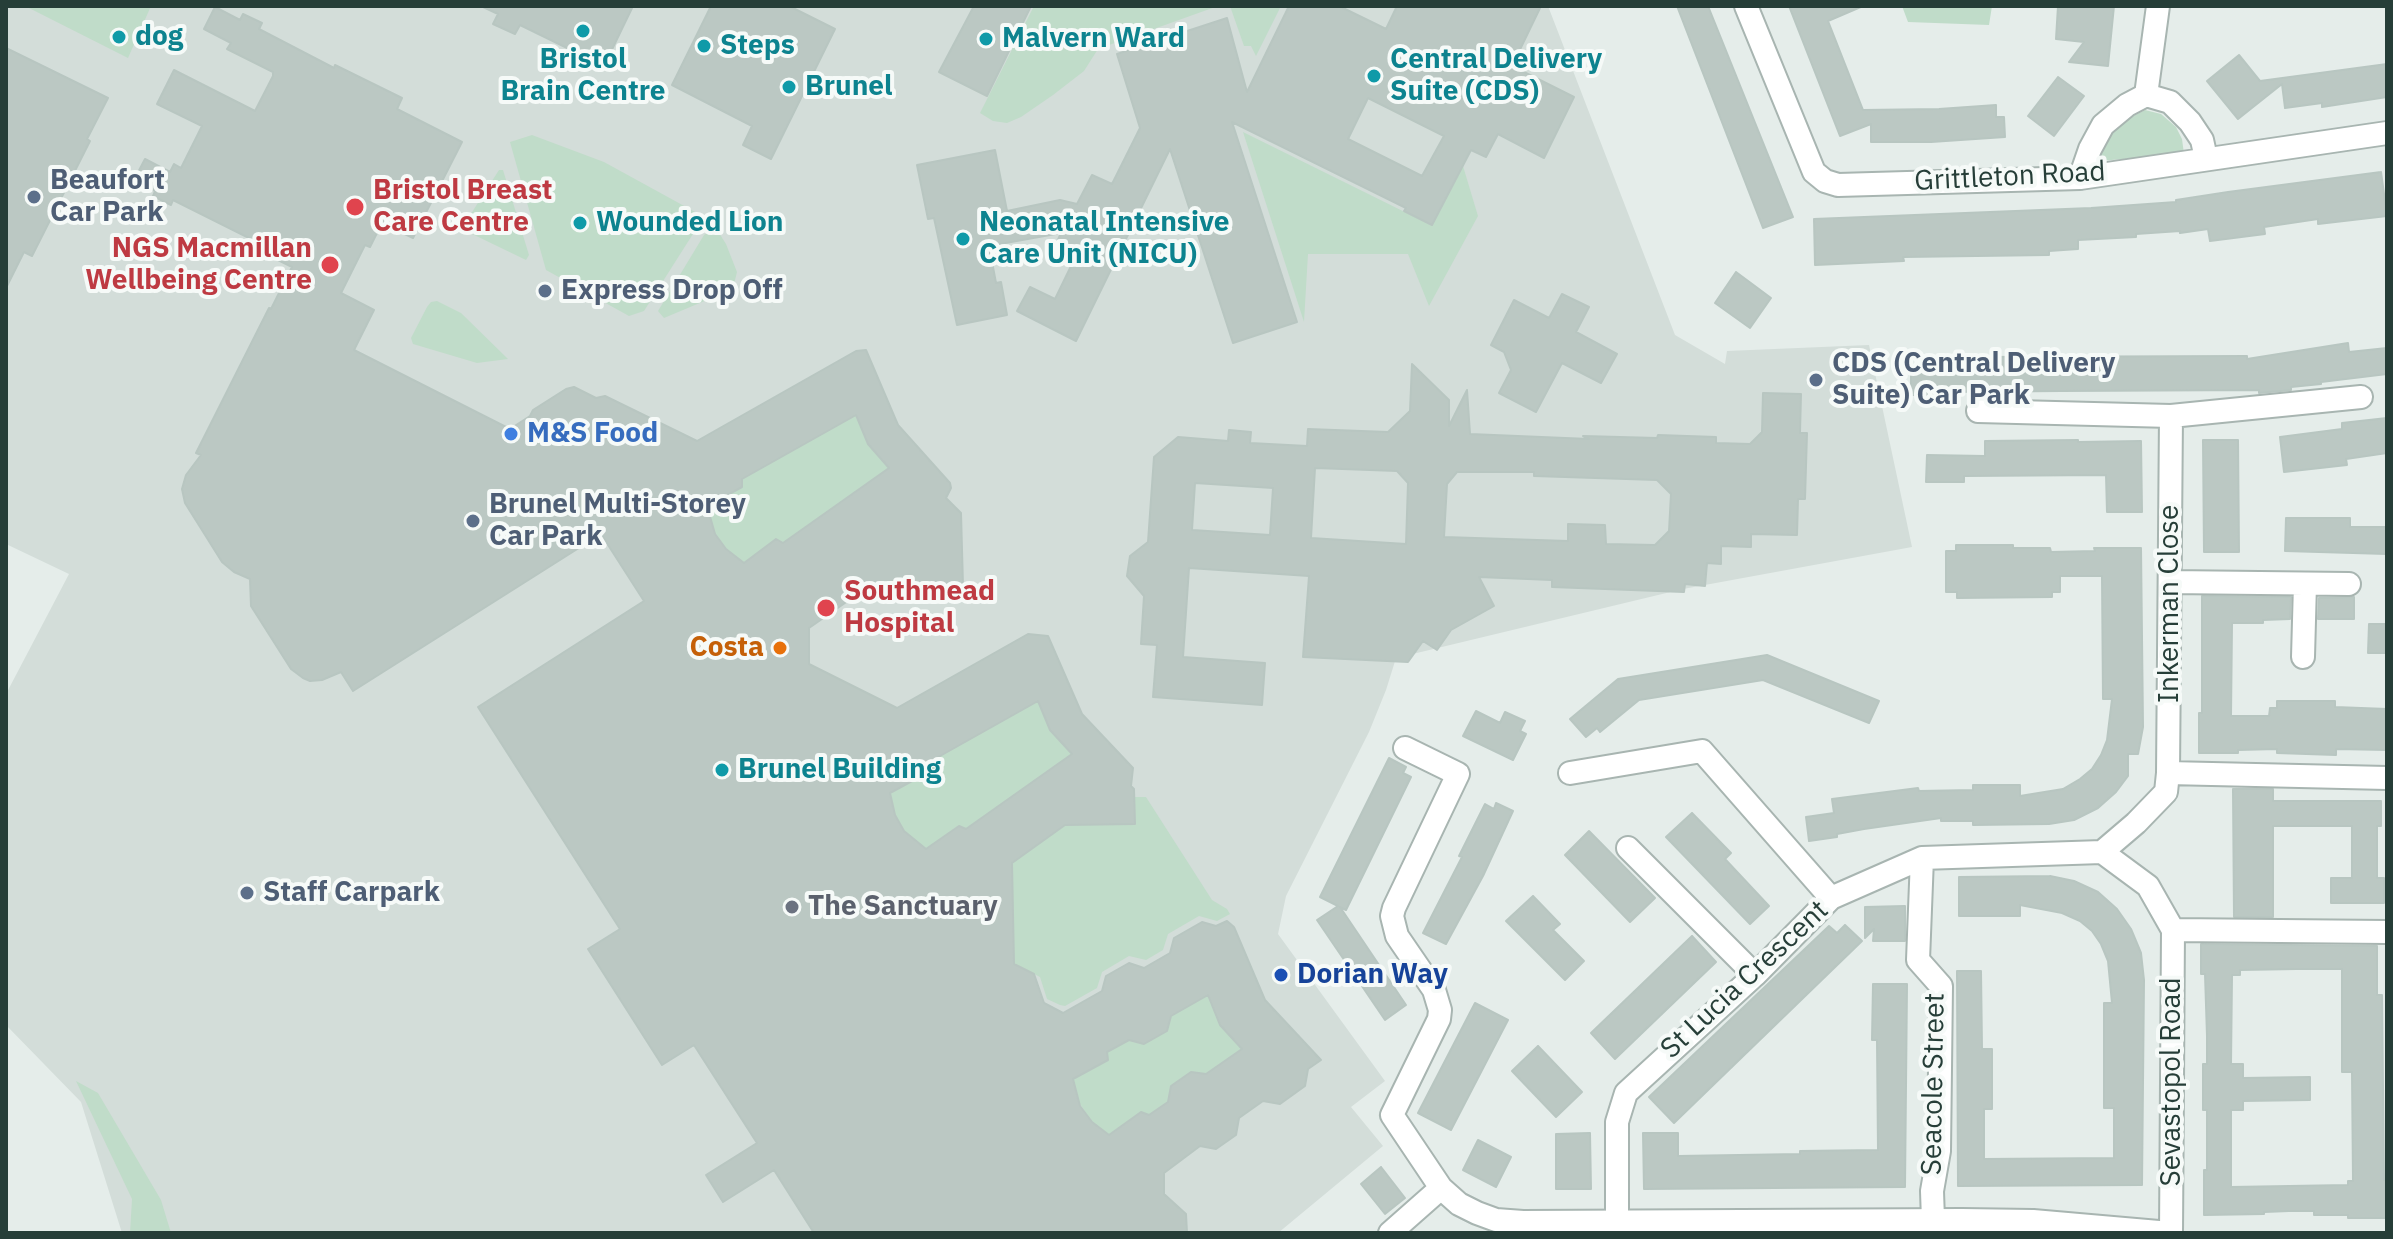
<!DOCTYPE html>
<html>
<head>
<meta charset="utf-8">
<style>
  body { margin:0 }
  #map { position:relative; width:2393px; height:1239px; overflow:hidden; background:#e5edea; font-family:"IBM Plex Sans",sans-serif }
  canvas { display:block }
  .frame { position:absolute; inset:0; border:8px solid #263e38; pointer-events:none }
</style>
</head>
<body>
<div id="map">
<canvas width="2393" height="1239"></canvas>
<div class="frame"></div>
</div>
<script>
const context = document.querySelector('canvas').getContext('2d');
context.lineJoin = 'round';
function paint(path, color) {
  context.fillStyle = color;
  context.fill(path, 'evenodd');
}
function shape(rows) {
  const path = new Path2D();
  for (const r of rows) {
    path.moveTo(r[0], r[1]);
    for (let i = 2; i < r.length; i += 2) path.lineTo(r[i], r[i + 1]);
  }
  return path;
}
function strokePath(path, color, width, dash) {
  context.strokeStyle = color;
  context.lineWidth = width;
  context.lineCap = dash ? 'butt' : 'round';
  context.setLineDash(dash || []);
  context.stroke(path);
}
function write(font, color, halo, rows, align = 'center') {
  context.font = font + ' "IBM Plex Sans",sans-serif';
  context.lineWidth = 8;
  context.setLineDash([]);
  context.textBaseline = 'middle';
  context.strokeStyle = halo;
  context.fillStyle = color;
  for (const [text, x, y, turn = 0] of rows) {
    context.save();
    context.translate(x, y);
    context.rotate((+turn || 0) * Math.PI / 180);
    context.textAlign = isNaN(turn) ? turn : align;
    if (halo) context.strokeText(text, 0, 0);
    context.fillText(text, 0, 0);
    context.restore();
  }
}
paint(shape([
  [6,6,1548,6,1675,335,1725,364,1727,351,1869,345,1912,547,1683,589,1396,658,1386,690,1369,732,1286,896,1278,934,1385,1081,1351,1107,1383,1146,1278,1233,122,1233,81,1102,6,1025,6,694,69,574,6,544]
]), '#d3ddd9');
paint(shape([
  [25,6,151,6,128,58],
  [1034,6,1218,6,1098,49,1084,71,1053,95,1021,117,1007,123,993,121,980,113],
  [1230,6,1281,6,1256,56,1251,46,1244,46],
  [1902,6,1992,6,1989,25,1908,22],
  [2145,110,2161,114,2176,127,2182,139,2184,154,2099,161,2099,146,2118,124],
  [1243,132,1431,225,1463,166,1478,216,1429,306,1408,254,1308,254,1304,322],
  [532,135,604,162,697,213,698,226,644,311,629,316,546,270,510,142],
  [499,170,503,170,529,255,526,260,468,232,466,227,467,220],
  [712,230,719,233,726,244,737,272,734,284,726,292,664,318,658,311,704,235],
  [437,301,461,313,508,359,477,363,413,344,411,338,427,307,431,302],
  [856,415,868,444,889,468,783,543,776,539,744,563,726,549,715,534,707,506,742,487,742,479],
  [1038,701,1050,730,1072,754,966,829,958,826,926,849,904,831,895,815,890,793,925,774,924,765],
  [1134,797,1146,797,1212,900,1227,909,1230,914,1217,921,1199,916,1168,934,1163,950,1146,960,1129,956,1102,972,1097,988,1065,1006,1060,1005,1047,999,1040,977,1013,963,984,956,1014,946,1012,863,1065,825,1134,823],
  [1208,995,1220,1025,1242,1049,1206,1074,1191,1072,1171,1086,1168,1102,1149,1115,1109,1135,1092,1122,1078,1101,1073,1079,1107,1060,1107,1052],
  [76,1081,98,1093,161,1200,171,1233,130,1233,132,1199]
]), '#c0dcc9');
const building = shape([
  [481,6,633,6,604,66,520,25,515,34,493,24,498,14,481,6],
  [711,6,789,6,835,29,771,159,743,145,752,126,672,85,711,6],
  [974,6,1031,6,987,96,939,72,974,6],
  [1289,6,1339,6,1386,29,1397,6,1541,6,1512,66,1574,97,1544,158,1498,134,1486,157,1471,150,1432,225,1404,211,1406,208,1232,122,1297,322,1233,343,1170,149,1076,341,1017,311,1030,287,1055,299,1073,262,1052,253,1061,233,989,246,996,283,1001,282,1007,315,957,325,934,218,928,219,917,165,995,150,1007,211,1060,200,1077,204,1092,175,1112,184,1140,128,1117,54,1227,18,1247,92,1289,6],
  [1368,98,1444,136,1422,176,1348,139,1368,98],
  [1677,6,1708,6,1793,217,1763,228,1677,6],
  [1789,6,1863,6,1828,21,1863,110,1939,109,1996,105,1996,117,2004,117,2005,137,1931,142,1871,142,1871,124,1840,136,1789,6],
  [2058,6,2114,6,2108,66,2069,62,2084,42,2056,39,2058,6],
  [215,7,240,20,243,14,262,23,259,29,334,68,335,65,402,98,397,109,462,142,413,238,382,223,370,247,365,245,341,293,374,310,354,350,510,429,530,416,533,410,566,389,574,387,596,398,605,396,697,441,856,351,866,350,898,425,950,483,951,488,946,498,961,513,963,586,865,589,809,628,809,664,897,708,1028,634,1048,636,1082,714,1133,768,1131,786,1134,789,1135,824,1065,825,1012,863,1014,964,1034,974,1044,1003,1063,1013,1102,991,1106,976,1129,963,1144,968,1170,953,1174,938,1202,922,1216,926,1227,921,1234,927,1265,1000,1321,1060,1308,1069,1305,1086,1280,1104,1263,1101,1239,1118,1236,1135,1216,1149,1200,1146,1164,1173,1164,1194,1186,1214,1187,1233,814,1233,774,1170,723,1202,706,1175,757,1143,694,1045,662,1065,588,949,620,929,478,707,644,601,601,534,353,691,341,672,322,680,310,681,303,678,291,669,251,606,250,579,234,572,222,562,185,503,182,489,186,475,201,455,196,453,269,308,271,309,292,267,250,246,253,240,173,200,171,205,153,196,155,191,134,180,145,159,170,172,174,164,181,168,202,126,157,104,174,70,255,111,273,76,273,72,227,49,231,43,204,29,215,7],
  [856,415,868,444,889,468,783,543,776,539,744,563,726,549,715,534,707,506,742,487,742,479,856,415],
  [1038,701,1050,730,1072,754,966,829,959,826,926,849,904,831,895,815,890,793,925,774,924,765,1038,701],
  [1208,995,1220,1025,1242,1049,1206,1074,1191,1072,1171,1086,1168,1102,1149,1115,1141,1112,1109,1135,1092,1122,1080,1106,1073,1079,1108,1060,1107,1052,1129,1040,1144,1044,1167,1031,1171,1016,1208,995],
  [6,48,108,98,87,139,90,141,32,256,24,252,6,288,6,48],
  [2239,55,2260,81,2387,64,2387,97,2322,107,2322,103,2285,108,2282,84,2238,119,2207,81,2239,55],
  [2058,77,2084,96,2054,136,2028,116,2058,77],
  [2381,172,2387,216,2318,224,2318,219,2264,227,2265,234,2210,241,2208,229,2180,233,2180,231,2136,234,2136,237,2078,240,2078,249,2049,251,2049,255,1903,257,1904,261,1815,265,1814,219,2091,208,2176,202,2176,200,2228,192,2381,172],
  [1736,272,1771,298,1750,328,1715,303,1736,272],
  [1562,294,1589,307,1576,332,1617,354,1601,383,1562,363,1536,412,1499,393,1511,370,1504,352,1491,345,1514,300,1549,318,1562,294],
  [2348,343,2349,352,2387,348,2387,374,2321,382,2321,384,2291,387,2291,390,2259,393,2259,390,2061,391,1950,392,1950,394,1911,395,1911,369,1938,369,1938,361,1968,361,1968,357,2247,356,2247,359,2348,343],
  [1412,364,1449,400,1449,426,1467,390,1470,434,1589,439,1583,436,1657,438,1658,435,1716,437,1716,443,1750,444,1762,432,1763,393,1801,394,1800,433,1807,433,1805,499,1798,499,1797,535,1751,534,1751,547,1721,546,1721,564,1707,563,1705,586,1685,584,1684,592,1552,587,1552,580,1479,577,1494,606,1451,630,1437,650,1423,641,1408,662,1303,657,1309,576,1189,568,1183,657,1265,663,1262,705,1153,697,1157,645,1141,644,1144,596,1127,576,1130,556,1148,542,1154,457,1178,437,1228,441,1229,430,1251,432,1250,443,1307,446,1308,429,1388,432,1410,411,1412,364],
  [1315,468,1397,471,1408,483,1406,544,1311,538,1315,468],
  [1457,472,1534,472,1534,476,1657,480,1671,494,1669,531,1655,545,1606,544,1605,525,1568,524,1568,541,1444,537,1447,484,1457,472],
  [1195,483,1273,488,1270,535,1192,530,1195,483],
  [2387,418,2387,453,2346,459,2347,465,2284,472,2280,437,2342,429,2342,423,2387,418],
  [2078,440,2078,442,2141,441,2142,512,2107,512,2106,475,1964,476,1964,482,1926,482,1927,455,1985,456,1985,441,2078,440],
  [2203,440,2238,440,2239,552,2204,552,2203,440],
  [2286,518,2350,518,2350,527,2387,527,2387,554,2285,551,2286,518],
  [1956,545,2013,545,2013,548,2050,548,2051,552,2095,551,2094,548,2141,548,2143,727,2138,754,2128,754,2128,776,2116,792,2098,808,2074,820,2049,824,1973,825,1973,821,1941,821,1941,818,1864,829,1837,834,1837,837,1809,841,1806,817,1834,813,1832,799,1918,788,1919,791,1973,790,1973,785,2020,785,2020,796,2063,789,2080,779,2092,769,2101,755,2107,740,2112,699,2103,699,2102,576,2060,576,2060,592,2052,592,2052,597,1957,598,1957,592,1946,592,1946,551,1956,551,1956,545],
  [2202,596,2291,597,2290,619,2263,620,2263,623,2232,623,2231,716,2269,716,2270,708,2277,708,2277,701,2335,701,2335,707,2387,709,2387,750,2336,749,2336,755,2277,753,2277,749,2238,750,2238,753,2199,753,2199,713,2202,713,2202,596],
  [2354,597,2354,619,2318,619,2319,598,2354,597],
  [2369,624,2387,624,2387,653,2368,653,2369,624],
  [1767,655,1879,701,1869,723,1763,680,1639,700,1600,732,1597,728,1586,737,1570,719,1618,679,1767,655],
  [1476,711,1500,723,1505,712,1525,721,1520,731,1526,734,1513,760,1463,736,1476,711],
  [1389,758,1406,767,1403,773,1411,777,1346,910,1340,907,1406,1005,1385,1020,1317,920,1338,906,1320,897,1389,758],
  [2233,789,2273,789,2273,801,2381,801,2381,826,2377,826,2377,878,2384,878,2384,903,2331,903,2331,878,2352,878,2352,826,2273,826,2273,917,2234,917,2233,789],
  [1496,803,1513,811,1483,876,1446,944,1423,933,1462,857,1459,856,1485,804,1494,809,1496,803],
  [1692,813,1731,853,1725,859,1769,906,1750,924,1666,837,1692,813],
  [1589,831,1655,898,1630,922,1565,855,1589,831],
  [2050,876,2074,881,2098,892,2117,909,2131,929,2141,953,2144,980,2142,1185,1958,1186,1957,971,1981,971,1982,1049,1992,1049,1992,1109,1984,1109,1984,1159,2114,1158,2114,1108,2104,1108,2104,1003,2112,1003,2108,961,2101,944,2092,931,2080,921,2062,913,2020,905,2020,916,1959,916,1959,877,2050,876],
  [1533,896,1560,924,1553,930,1584,961,1565,980,1506,921,1533,896],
  [1905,906,1905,941,1873,941,1874,929,1865,938,1865,907,1905,906],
  [1845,925,1862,941,1674,1123,1649,1097,1829,926,1837,933,1845,925],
  [1692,936,1716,962,1615,1059,1591,1033,1692,936],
  [2201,944,2377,946,2377,995,2382,995,2384,1180,2386,1180,2386,1218,2348,1218,2348,1215,2314,1215,2314,1211,2289,1211,2264,1212,2264,1214,2204,1215,2204,1170,2207,1170,2207,1110,2203,1110,2203,1064,2207,1064,2207,1036,2205,974,2201,974,2201,944],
  [2297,969,2342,969,2342,1072,2352,1072,2353,1181,2348,1181,2348,1185,2231,1187,2231,1110,2243,1110,2243,1101,2310,1100,2310,1077,2243,1078,2243,1064,2231,1064,2232,975,2240,975,2240,970,2297,969],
  [1873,984,1907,984,1905,1187,1644,1189,1643,1133,1678,1133,1678,1156,1800,1154,1800,1151,1878,1150,1877,1040,1872,1040,1873,984],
  [1475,1003,1508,1020,1451,1130,1418,1113,1475,1003],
  [1538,1046,1582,1092,1556,1117,1512,1071,1538,1046],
  [1590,1133,1591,1189,1556,1189,1556,1134,1590,1133],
  [1478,1140,1511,1157,1496,1187,1463,1170,1478,1140],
  [1381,1167,1405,1198,1385,1214,1361,1184,1381,1167]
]);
paint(building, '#bbc8c3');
strokePath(building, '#b8c6c1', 2);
const street = shape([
  [1746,6,1814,172,1825,181,1838,185,2080,178,2387,133],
  [2146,95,2158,6],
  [2080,178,2090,149,2103,125,2127,105,2146,95,2170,102,2190,122,2202,140,2206,158],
  [1978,411,2171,416,2361,397],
  [2170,582,2349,584],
  [2303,657,2305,584],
  [1405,748,1458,774,1394,908,1392,916,1397,936,1434,990,1440,1010,1439,1019,1392,1115,1441,1188,1459,1204,1477,1213,1496,1220,1523,1222,1962,1220,2033,1221,2170,1233],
  [1570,773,1702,751,1831,898],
  [2168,773,2387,778],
  [1628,848,1755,975],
  [2102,852,2148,886,2173,930,2171,1233],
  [1922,858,1918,960,1941,986,1939,1151,1932,1191,1933,1220],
  [2173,930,2387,932],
  [1617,1222,1617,1122,1626,1093,1755,975,1831,898,1922,858,2102,852,2136,823,2166,792,2168,773,2171,416],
  [1390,1233,1441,1188]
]);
strokePath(street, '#a8b5b1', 26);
strokePath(street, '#fff', 22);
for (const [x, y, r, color] of [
  [583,31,8,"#0f9aa8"],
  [119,37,8,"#0f9aa8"],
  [986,39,8,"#0f9aa8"],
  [704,46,8,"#0f9aa8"],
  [1374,76,8,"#0f9aa8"],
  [789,87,8,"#0f9aa8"],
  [34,197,8,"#5c6f8a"],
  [355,207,10,"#e0444e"],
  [580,223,8,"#0f9aa8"],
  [963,239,8,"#0f9aa8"],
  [330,265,10,"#e0444e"],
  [545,291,8,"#5c6f8a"],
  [1816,380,8,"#5c6f8a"],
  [511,434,8,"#3f7fe0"],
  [473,521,8,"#5c6f8a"],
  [826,608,10,"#e0444e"],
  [780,648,8,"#e8710a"],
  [722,770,8,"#0f9aa8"],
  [247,893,8,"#5c6f8a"],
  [792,907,8,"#6b7280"],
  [1281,975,8,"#1a4fb4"]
]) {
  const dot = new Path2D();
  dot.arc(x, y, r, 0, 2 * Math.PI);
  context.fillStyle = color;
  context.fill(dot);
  strokePath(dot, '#f6faf8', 3);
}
write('bold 28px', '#0d838f', '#f6faf8', [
  ["dog",135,37],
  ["Malvern Ward",1002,39],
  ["Steps",720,46],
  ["Bristol",583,60,"center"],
  ["Brain Centre",583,92,"center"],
  ["Central Delivery",1390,60],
  ["Suite (CDS)",1390,92],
  ["Brunel",805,87],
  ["Wounded Lion",596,223],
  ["Neonatal Intensive",979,223],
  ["Care Unit (NICU)",979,255],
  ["Brunel Building",738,770]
], 'left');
write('28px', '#263e38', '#f6faf8', [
  ["Grittleton Road",2010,177,-3],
  ["Inkerman Close",2170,604,-90],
  ["St Lucia Crescent",1745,980,-43],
  ["Sevastopol Road",2172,1082,-90],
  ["Seacole Street",1934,1084,-89]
]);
write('bold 28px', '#4e5e75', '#f6faf8', [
  ["Beaufort",50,181],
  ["Car Park",50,213],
  ["Express Drop Off",561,291],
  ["CDS (Central Delivery",1832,364],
  ["Suite) Car Park",1832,396],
  ["Brunel Multi-Storey",489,505],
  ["Car Park",489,537],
  ["Staff Carpark",263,893]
], 'left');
write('bold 28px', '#be3a42', '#f6faf8', [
  ["Bristol Breast",373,191],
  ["Care Centre",373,223],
  ["NGS Macmillan",312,249,"right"],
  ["Wellbeing Centre",312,281,"right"],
  ["Southmead",844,592],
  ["Hospital",844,624]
], 'left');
write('bold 28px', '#366cbe', '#f6faf8', [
  ["M&S Food",527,434]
], 'left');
write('bold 28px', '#c56008', '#f6faf8', [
  ["Costa",764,648]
], 'right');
write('bold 28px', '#5b616d', '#f6faf8', [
  ["The Sanctuary",808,907]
], 'left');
write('bold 28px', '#164399', '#f6faf8', [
  ["Dorian Way",1297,975]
], 'left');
</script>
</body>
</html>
